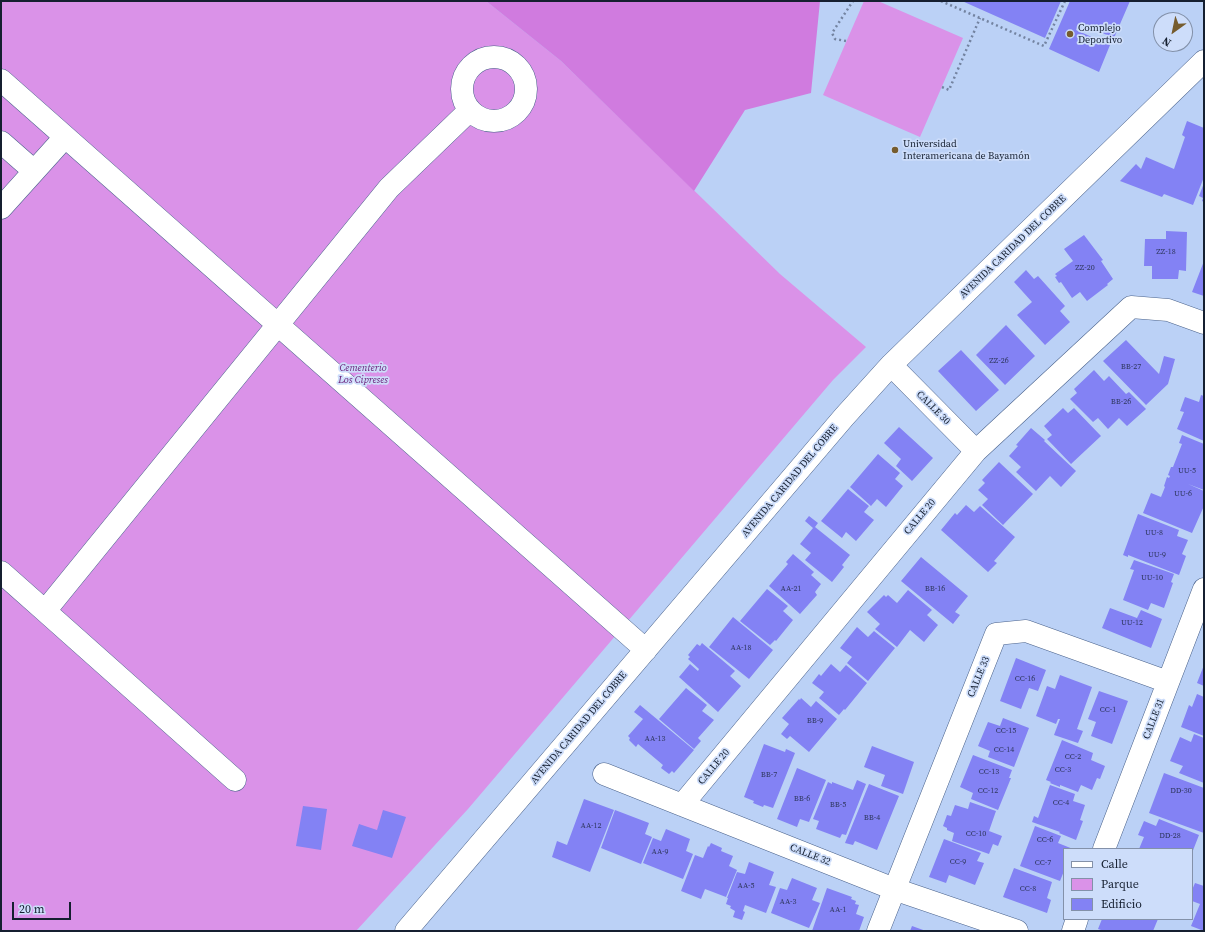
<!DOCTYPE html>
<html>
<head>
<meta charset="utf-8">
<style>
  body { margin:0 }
  #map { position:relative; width:1205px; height:932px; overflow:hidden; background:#bbd1f6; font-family:"Source Serif 4",serif }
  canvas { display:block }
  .frame { position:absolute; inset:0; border:2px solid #151f30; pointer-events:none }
  .legend { position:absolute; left:1063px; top:848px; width:130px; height:72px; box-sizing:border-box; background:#cdddfa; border:1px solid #8391a9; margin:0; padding:5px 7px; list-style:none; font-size:12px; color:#151f30 }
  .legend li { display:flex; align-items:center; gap:8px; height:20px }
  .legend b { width:20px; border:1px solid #8391a9 }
  .north { position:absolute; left:1153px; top:12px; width:40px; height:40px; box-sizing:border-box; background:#cdddfa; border:1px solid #8391a9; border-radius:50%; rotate:213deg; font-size:11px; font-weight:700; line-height:16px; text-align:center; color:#151f30 }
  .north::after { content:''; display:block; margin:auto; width:14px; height:18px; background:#765c2e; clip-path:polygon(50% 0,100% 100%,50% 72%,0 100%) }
  .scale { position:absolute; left:12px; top:902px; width:59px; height:18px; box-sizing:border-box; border:2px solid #151f30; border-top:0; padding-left:5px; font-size:12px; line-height:14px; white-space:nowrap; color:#151f30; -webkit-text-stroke:3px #cdddfa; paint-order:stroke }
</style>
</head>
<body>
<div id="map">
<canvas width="1205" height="932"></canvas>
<div class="frame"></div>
<ul class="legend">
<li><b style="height:5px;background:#fff"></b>Calle</li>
<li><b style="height:11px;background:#da92e8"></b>Parque</li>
<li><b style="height:11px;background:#8382f4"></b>Edificio</li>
</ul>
<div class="north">N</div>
<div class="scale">20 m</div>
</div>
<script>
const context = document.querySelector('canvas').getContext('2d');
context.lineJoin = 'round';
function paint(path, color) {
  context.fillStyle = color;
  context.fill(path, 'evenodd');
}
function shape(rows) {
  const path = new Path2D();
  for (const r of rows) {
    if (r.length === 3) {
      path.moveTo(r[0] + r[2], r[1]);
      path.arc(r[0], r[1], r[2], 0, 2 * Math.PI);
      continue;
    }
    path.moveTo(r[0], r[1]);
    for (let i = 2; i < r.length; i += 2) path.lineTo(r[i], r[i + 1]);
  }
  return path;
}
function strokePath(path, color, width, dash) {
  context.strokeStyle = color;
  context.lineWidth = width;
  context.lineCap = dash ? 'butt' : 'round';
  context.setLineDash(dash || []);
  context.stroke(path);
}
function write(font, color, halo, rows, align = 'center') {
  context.font = font + ' "Source Serif 4",serif';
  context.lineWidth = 3.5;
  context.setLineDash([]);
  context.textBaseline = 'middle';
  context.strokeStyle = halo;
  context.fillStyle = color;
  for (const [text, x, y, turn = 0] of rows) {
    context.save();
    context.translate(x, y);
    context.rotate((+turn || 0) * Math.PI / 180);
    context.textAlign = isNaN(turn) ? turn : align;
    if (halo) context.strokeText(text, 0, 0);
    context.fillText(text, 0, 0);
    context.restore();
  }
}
paint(shape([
  [1,1,486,1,561,61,780,274,866,347,833,380,468,809,356,931,1,931],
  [864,1,878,1,963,38,920,137,823,95]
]), '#da92e8');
paint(shape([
  [486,1,820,1,811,93,745,110,694,191,561,61]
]), '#d07bdf');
paint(shape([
  [962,1,1061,1,1045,38],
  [1070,1,1130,1,1114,38,1079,23,1076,30,1110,45,1099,72,1049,49],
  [1187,121,1204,128,1204,177,1193,205,1164,194,1162,197,1120,181,1136,164,1141,169,1146,157,1174,169,1185,137,1182,135],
  [1204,183,1204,202,1202,201,1203,198,1199,196],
  [1166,231,1187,232,1186,271,1179,270,1178,279,1152,279,1152,266,1144,266,1145,239,1166,239],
  [1084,235,1103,260,1101,261,1113,279,1107,284,1108,285,1087,301,1080,292,1072,298,1061,282,1059,283,1055,277,1057,276,1055,274,1073,261,1064,249],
  [1204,261,1204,296,1192,292],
  [1026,270,1034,279,1038,276,1065,306,1060,311,1070,322,1045,345,1017,315,1032,302,1014,282],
  [1006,325,1035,356,1005,385,976,355],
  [1126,340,1159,374,1164,356,1175,359,1168,384,1146,405,1103,361],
  [961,350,999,390,976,411,938,371],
  [1094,370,1104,381,1109,376,1126,394,1129,392,1146,409,1127,426,1119,418,1108,429,1098,418,1093,422,1070,399,1077,393,1074,389],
  [1201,395,1204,396,1204,441,1177,429,1184,412,1180,411,1185,397,1199,402],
  [1063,408,1068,413,1074,408,1101,436,1071,464,1047,439,1052,435,1044,426],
  [899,427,933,458,912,481,896,466,901,459,884,443],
  [1031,428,1045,440,1044,441,1076,471,1061,487,1050,476,1036,491,1016,472,1021,467,1009,456,1018,446,1016,445],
  [1182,435,1204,444,1204,490,1188,484,1204,491,1204,506,1192,533,1143,513,1151,493,1161,497,1165,487,1164,486,1167,477,1169,478,1170,476,1168,475,1171,467,1173,467,1182,444,1179,443],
  [878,454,900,473,895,479,903,486,886,507,877,499,871,506,850,487],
  [999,462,1033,494,1003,525,982,505,988,499,978,490,985,483,982,480],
  [848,489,869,506,864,512,874,520,856,541,846,532,842,538,821,521],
  [966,505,974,512,980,506,1015,537,994,561,997,563,988,572,941,530,955,513,957,515],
  [1138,514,1179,530,1177,536,1188,540,1182,554,1186,556,1179,575,1128,555,1128,557,1123,555],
  [809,516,818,523,815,527,850,555,842,565,844,567,832,582,805,560,811,553,800,544,813,528,805,521],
  [793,554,814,572,811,575,821,584,815,592,817,595,800,614,769,586,788,564,786,562],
  [921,557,968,596,955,612,960,615,953,624,901,581],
  [1134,560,1174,574,1171,582,1173,583,1164,608,1151,603,1148,610,1123,600,1134,570,1130,569],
  [767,589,788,606,783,611,793,620,776,641,775,640,770,645,740,621],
  [908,590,932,610,927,615,938,625,924,642,910,630,897,647,875,629,880,624,867,612,884,595,886,597,888,595,897,603],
  [1110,608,1137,618,1141,610,1162,619,1151,648,1102,628],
  [733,617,773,650,749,679,709,647],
  [857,627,868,637,874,631,895,648,868,681,847,663,852,657,840,648],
  [702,643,735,671,730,676,741,686,718,712,679,677,690,664,698,671,699,669,688,659,690,657,688,655,697,644,700,646],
  [1016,658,1046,670,1038,691,1029,688,1021,709,1000,701],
  [831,664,840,672,846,665,867,683,845,710,844,709,839,715,819,698,824,692,812,683,819,674,821,676],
  [1204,665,1204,686,1197,683],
  [1060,675,1092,687,1077,729,1083,731,1078,743,1054,735,1060,719,1058,719,1056,724,1036,716,1047,686,1055,689],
  [686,688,707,705,702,711,714,720,698,738,701,741,694,749,659,719],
  [1099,691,1128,701,1112,744,1091,736,1096,722,1088,719],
  [1197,694,1204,697,1204,736,1181,727,1189,705,1192,707],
  [801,698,811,707,816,701,837,719,809,752,790,736,787,739,781,734,789,724,782,718,799,699,800,700],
  [640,705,694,750,674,773,672,771,669,774,661,768,663,765,638,744,636,747,629,740,630,738,628,736,643,719,634,712],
  [1003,718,1029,728,1014,767,988,757,990,751,978,746,988,722,1000,726],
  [1194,734,1204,738,1204,783,1179,773,1183,766,1170,761,1180,737,1191,742],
  [1062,740,1093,753,1091,760,1105,766,1100,779,1097,778,1092,790,1081,785,1078,792,1060,785,1060,787,1050,783,1051,782,1046,780],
  [764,744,785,752,786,749,795,753,773,808,764,805,763,807,753,803,754,801,744,797],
  [872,746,914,762,903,794,881,786,885,775,864,767],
  [973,755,1012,770,1009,778,1011,778,998,810,971,799,973,793,960,787],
  [797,768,826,780,809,822,800,819,797,827,777,819],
  [1164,773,1204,788,1204,833,1149,813],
  [857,780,866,784,846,835,842,834,840,838,816,829,819,821,813,819,828,782,832,784,832,782,853,790],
  [869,784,899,796,877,850,855,841,853,845,845,843],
  [1050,785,1075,794,1073,801,1085,805,1080,820,1083,821,1076,840,1059,833,1060,832,1032,822,1034,816,1038,818],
  [584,799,614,810,590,872,552,857,557,841,567,845],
  [970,802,996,811,989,831,1002,836,998,846,993,844,989,854,952,841,954,833,947,830,947,828,943,826,947,815,951,816,955,805,968,809],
  [303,806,327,809,321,850,296,846],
  [383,810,406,817,392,858,352,846,359,824,377,830],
  [615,810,649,823,645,834,652,837,641,864,601,848],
  [1159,819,1199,835,1192,853,1192,849,1139,849,1144,837,1138,835,1144,821,1156,826],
  [1035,826,1061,836,1058,843,1073,849,1064,849,1064,871,1060,881,1020,866],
  [666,829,690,839,686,851,693,854,683,879,643,863,653,838,661,841],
  [944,839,981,853,977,861,984,863,975,885,949,875,946,883,929,877],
  [711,843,722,848,721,851,733,856,729,866,737,870,726,897,705,889,701,899,681,891,695,855,703,858,708,846,709,847],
  [749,862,774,872,769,885,776,887,766,913,745,905,743,911,745,912,742,920,733,917,735,911,730,908,731,906,726,904,728,898,727,898,737,872,745,874],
  [1014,868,1052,882,1047,898,1051,900,1047,913,1003,897],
  [792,878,817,888,812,900,820,903,809,928,771,913,780,888,787,890],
  [1195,883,1204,886,1204,931,1191,926,1200,904,1192,901,1192,890],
  [827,888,852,897,851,899,856,901,855,904,859,905,856,914,864,917,859,931,812,931],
  [1102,919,1158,919,1153,931,1104,931,1098,929],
  [912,926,926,931,910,931]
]), '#8382f4');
const minor = shape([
  [494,89,32],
  [1,80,646,650],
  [1,142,34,171],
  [1,208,65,137],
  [891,365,976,451],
  [1,572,45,611,389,188,470,110],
  [45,611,235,780],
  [604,774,682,805,894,889,1017,931],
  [682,805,976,451,1131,307,1168,310,1204,323],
  [1104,849,1204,589],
  [406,931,844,417,891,365,1204,61],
  [878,931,996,634,1026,631,1168,682],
  [1073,931,1077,919]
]);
strokePath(minor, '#4a628b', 23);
strokePath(shape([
  [941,1,1044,46,1065,1],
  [846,41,835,39,832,33,853,1],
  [942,87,949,90,980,18]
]), '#7383a0', 2.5, [2, 3]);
strokePath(minor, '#fff', 22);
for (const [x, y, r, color] of [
  [1070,34,4,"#765c2e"],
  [895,150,4,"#765c2e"]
]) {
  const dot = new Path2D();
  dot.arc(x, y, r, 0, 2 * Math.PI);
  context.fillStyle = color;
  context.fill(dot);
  strokePath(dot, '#cdddfa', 1.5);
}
write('8px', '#303861', null, [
  ["ZZ-18",1166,252],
  ["ZZ-20",1085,268],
  ["ZZ-26",999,361],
  ["BB-27",1131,367],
  ["BB-26",1121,402],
  ["UU-5",1187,471],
  ["UU-6",1183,494],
  ["UU-8",1154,533],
  ["UU-9",1157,555],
  ["UU-10",1152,578],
  ["AA-21",791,589],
  ["BB-16",935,589],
  ["UU-12",1132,623],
  ["AA-18",741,648],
  ["CC-16",1025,679],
  ["CC-1",1108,710],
  ["BB-9",815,721],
  ["CC-15",1006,731],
  ["AA-13",655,739],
  ["CC-14",1004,750],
  ["CC-2",1073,757],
  ["CC-3",1063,770],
  ["CC-13",989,772],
  ["BB-7",769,775],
  ["CC-12",988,791],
  ["DD-30",1181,791],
  ["BB-6",802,799],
  ["CC-4",1061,803],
  ["BB-5",838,805],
  ["BB-4",872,818],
  ["AA-12",591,826],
  ["CC-10",976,834],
  ["DD-28",1170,836],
  ["CC-6",1045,840],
  ["AA-9",660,852],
  ["CC-9",958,862],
  ["CC-7",1043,863],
  ["AA-5",746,886],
  ["CC-8",1028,889],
  ["AA-3",788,902],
  ["AA-1",838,910]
]);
write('10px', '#151f30', '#cdddfa', [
  ["Complejo",1078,28],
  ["Deportivo",1078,40],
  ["Universidad",903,144],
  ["Interamericana de Bayamón",903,156]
], 'left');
write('10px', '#151f30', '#cdddfa', [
  ["AVENIDA CARIDAD DEL COBRE",1013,247,-44],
  ["CALLE 30",933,408,45],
  ["AVENIDA CARIDAD DEL COBRE",790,481,-50],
  ["CALLE 20",920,517,-50],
  ["CALLE 33",979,677,-68],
  ["CALLE 31",1154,719,-69],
  ["AVENIDA CARIDAD DEL COBRE",579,728,-50],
  ["CALLE 20",714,767,-50],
  ["CALLE 32",810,855,21]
]);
write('italic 10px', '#671a75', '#cdddfa', [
  ["Cementerio",363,368],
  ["Los Cipreses",363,380]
]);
</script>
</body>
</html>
